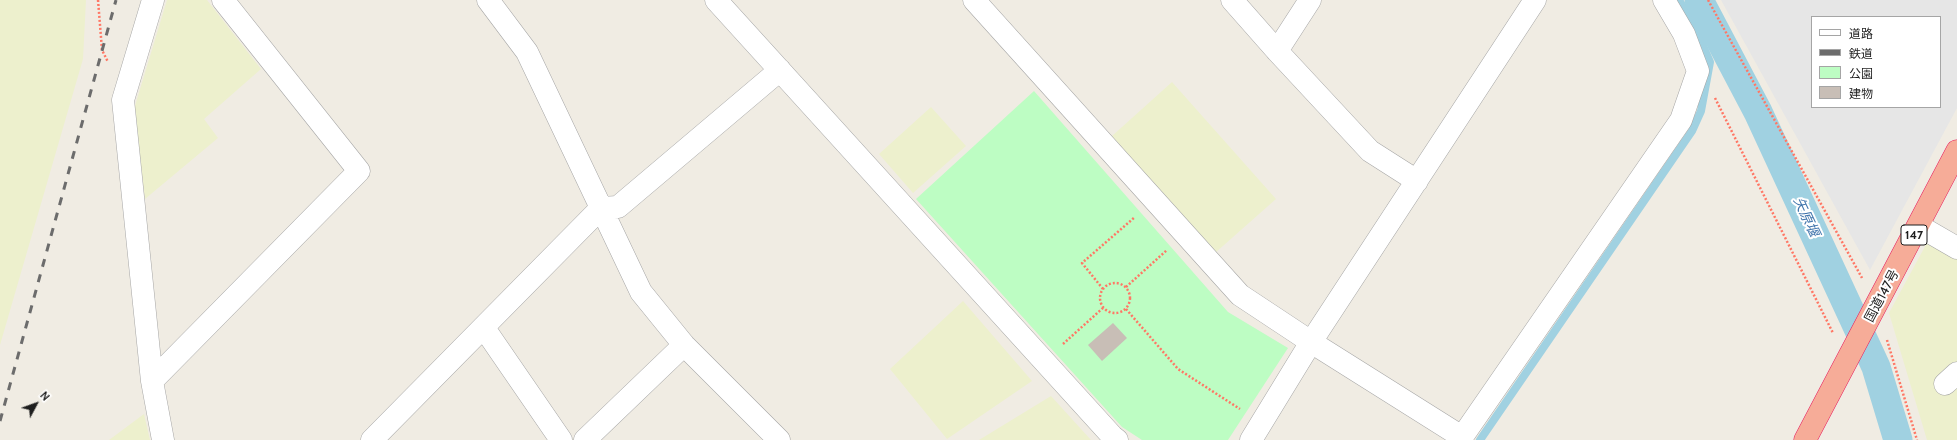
<!DOCTYPE html>
<html>
<head>
<meta charset="utf-8">
<style>
  body { margin:0 }
  #map { position:relative; width:1957px; height:440px; overflow:hidden; background:#f0ece3; font-family:Cabin,"Noto Sans JP",sans-serif }
  canvas { display:block }
  .legend { position:absolute; left:1811px; top:16px; width:130px; height:92px; box-sizing:border-box; background:#fff; border:1px solid #a5a5a5; margin:0; padding:5px 7px; list-style:none; font-size:12px; color:#1e1e1e }
  .legend li { display:flex; align-items:center; gap:8px; height:20px }
  .legend b { width:20px; border:1px solid #a5a5a5 }
  .north { position:absolute; left:16px; top:384px; width:40px; height:40px; -webkit-text-stroke:3px #fff; paint-order:stroke; rotate:49deg; font-size:11px; font-weight:700; line-height:16px; text-align:center; color:#1e1e1e }
  .north::after { content:''; display:block; margin:auto; width:14px; height:18px; background:#1e1e1e; clip-path:polygon(50% 0,100% 100%,50% 72%,0 100%) }
</style>
</head>
<body>
<div id="map">
<canvas width="1957" height="440"></canvas>
<ul class="legend">
<li><b style="height:5px;background:#fff"></b>道路</li>
<li><b style="height:5px;background:#6c6c6c"></b>鉄道</li>
<li><b style="height:11px;background:#bdfdc3"></b>公園</li>
<li><b style="height:11px;background:#c8beb6"></b>建物</li>
</ul>
<div class="north">N</div>
</div>
<script>
const context = document.querySelector('canvas').getContext('2d');
context.lineJoin = 'round';
function paint(path, color) {
  context.fillStyle = color;
  context.fill(path, 'evenodd');
}
function shape(rows) {
  const path = new Path2D();
  for (const r of rows) {
    if (r.length === 3) {
      path.moveTo(r[0] + r[2], r[1]);
      path.arc(r[0], r[1], r[2], 0, 2 * Math.PI);
      continue;
    }
    path.moveTo(r[0], r[1]);
    for (let i = 2; i < r.length; i += 2) path.lineTo(r[i], r[i + 1]);
  }
  return path;
}
function strokePath(path, color, width, dash) {
  context.strokeStyle = color;
  context.lineWidth = width;
  context.lineCap = dash ? 'butt' : 'round';
  context.setLineDash(dash || []);
  context.stroke(path);
}
function write(font, color, halo, rows, align = 'center') {
  context.font = font + ' Cabin,"Noto Sans JP",sans-serif';
  context.lineWidth = 4;
  context.setLineDash([]);
  context.textBaseline = 'middle';
  context.strokeStyle = halo;
  context.fillStyle = color;
  for (const [text, x, y, turn = 0] of rows) {
    context.save();
    context.translate(x, y);
    context.rotate((+turn || 0) * Math.PI / 180);
    context.textAlign = isNaN(turn) ? turn : align;
    if (halo) context.strokeText(text, 0, 0);
    context.fillText(text, 0, 0);
    context.restore();
  }
}
paint(shape([
  [0,0,86,0,83,59,0,345],
  [167,0,207,0,261,69,204,119,218,138,145,199,134,109],
  [1172,82,1276,199,1215,253,1112,136],
  [931,107,966,146,913,193,879,154],
  [1929,239,1957,254,1957,440,1927,440,1889,313],
  [963,301,1032,381,947,439,890,369],
  [1051,396,1091,440,979,440],
  [144,414,150,440,109,440]
]), '#edf0cd');
paint(shape([
  [1034,91,1228,312,1288,348,1228,440,1142,440,1122,427,916,199]
]), '#bdfdc3');
paint(shape([
  [1721,0,1957,0,1957,108,1870,270],
  [1812,17,1940,17,1940,107,1812,107]
]), '#e6e6e6');
strokePath(shape([
  [1480,440,1692,131,1701,111,1710,62,1696,29,1679,0]
]), '#a0d1e1', 8);
strokePath(shape([
  [1699,0,1758,112,1876,367,1898,440]
]), '#a0d1e1', 29);
paint(shape([
  [1113,323,1127,338,1102,361,1088,345]
]), '#c8beb6');
const minor = shape([
  [153,0,123,100,152,381,163,440],
  [488,0,527,52,641,292,684,345,779,440],
  [716,0,1112,436,1117,440],
  [974,0,1240,295,1311,342,1462,437],
  [1232,0,1277,51,1370,151,1417,181],
  [1277,51,1310,0],
  [1919,226,1957,248],
  [484,328,561,440],
  [152,381,359,171,223,0],
  [1945,384,1957,373],
  [372,440,601,208,618,207,780,70],
  [585,440,684,345],
  [1251,440,1311,342,1535,0],
  [1460,440,1681,120,1698,71,1684,34,1664,0]
]);
const trunk = shape([
  [1805,440,1957,151]
]);
strokePath(minor, '#a5a5a5', 23);
strokePath(trunk, '#e6185c', 23);
strokePath(shape([
  [98,0,102,50,108,62],
  [1708,0,1862,278],
  [1715,98,1833,333],
  [1115,298,15],
  [1126,287,1167,250],
  [1103,289,1082,263,1135,217],
  [1126,309,1178,369,1240,409],
  [1887,340,1917,440],
  [1063,344,1104,307]
]), '#ff7765', 2.5, [2, 2]);
strokePath(minor, '#fff', 22);
strokePath(trunk, '#f6ac98', 22);
strokePath(shape([
  [0,421,116,0]
]), '#6c6c6c', 3, [8, 8]);
for (const [x, y, w] of [
  [1914,235,26]
]) {
  const box = new Path2D();
  box.roundRect(x - w / 2, y - 10, w, 20, 3);
  context.fillStyle = '#fff';
  context.fill(box);
  strokePath(box, '#1e1e1e', 1);
}
write('bold 12px', '#1e1e1e', null, [
  ["147",1914,235]
]);
write('13px', '#1e1e1e', '#fff', [
  ["国道147号",1882,296,-62]
]);
write('italic 14px', '#4175ac', '#fff', [
  ["矢原堰",1806,217,65]
]);
</script>
</body>
</html>
